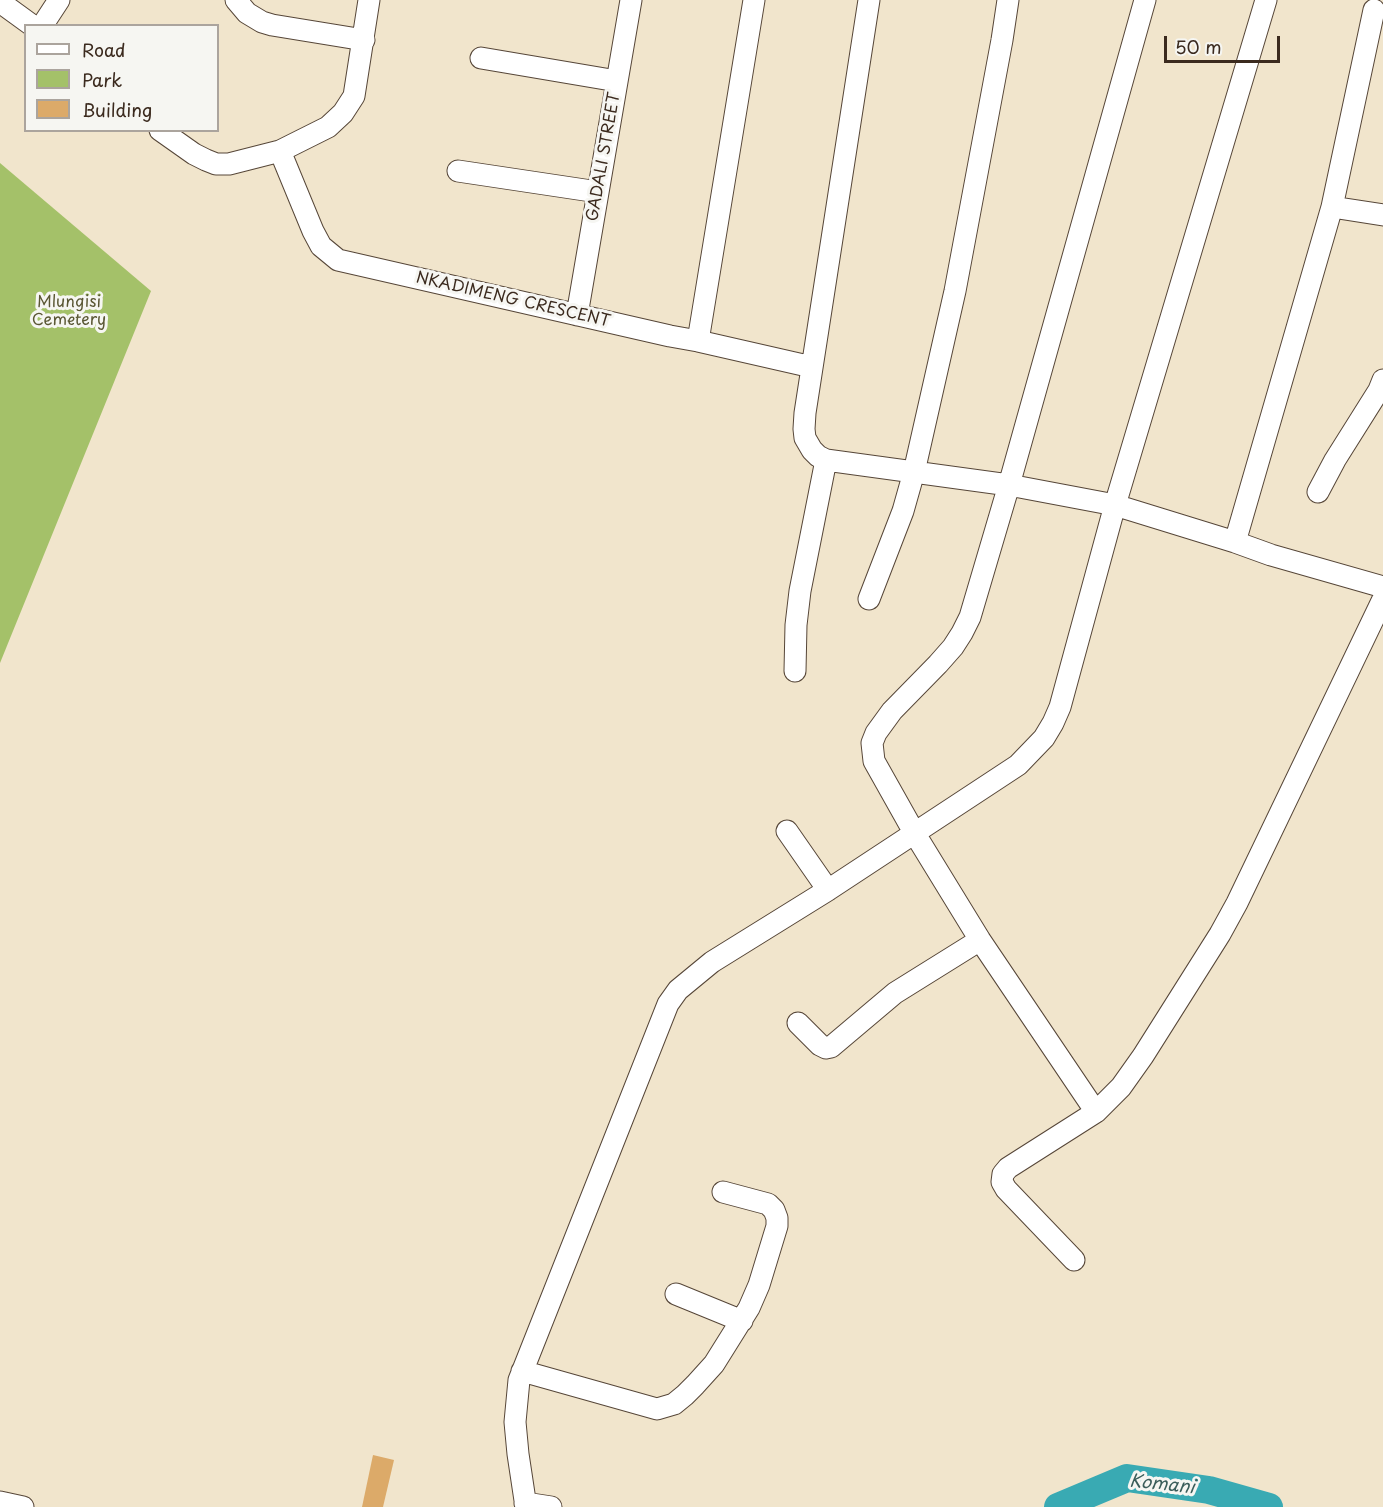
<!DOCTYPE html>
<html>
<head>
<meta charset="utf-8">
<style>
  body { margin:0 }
  #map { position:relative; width:1383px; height:1507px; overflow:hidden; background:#f1e5cc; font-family:"Playpen Sans",sans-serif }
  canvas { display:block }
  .legend { position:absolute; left:24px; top:24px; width:195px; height:108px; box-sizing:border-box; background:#f6f6f2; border:2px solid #aba49d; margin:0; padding:8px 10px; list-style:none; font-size:18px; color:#3b2a1e }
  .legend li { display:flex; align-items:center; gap:12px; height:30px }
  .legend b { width:30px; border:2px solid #aba49d }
  .scale { position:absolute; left:1164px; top:36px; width:116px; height:27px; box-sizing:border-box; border:3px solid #3b2a1e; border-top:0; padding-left:8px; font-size:18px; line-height:21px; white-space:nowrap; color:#3b2a1e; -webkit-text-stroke:4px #f6f6f2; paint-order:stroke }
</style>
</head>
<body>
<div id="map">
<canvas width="1383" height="1507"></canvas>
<ul class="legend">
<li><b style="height:8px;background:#fff"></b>Road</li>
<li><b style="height:16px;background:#a4c169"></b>Park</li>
<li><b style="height:16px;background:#dcaa69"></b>Building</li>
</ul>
<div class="scale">50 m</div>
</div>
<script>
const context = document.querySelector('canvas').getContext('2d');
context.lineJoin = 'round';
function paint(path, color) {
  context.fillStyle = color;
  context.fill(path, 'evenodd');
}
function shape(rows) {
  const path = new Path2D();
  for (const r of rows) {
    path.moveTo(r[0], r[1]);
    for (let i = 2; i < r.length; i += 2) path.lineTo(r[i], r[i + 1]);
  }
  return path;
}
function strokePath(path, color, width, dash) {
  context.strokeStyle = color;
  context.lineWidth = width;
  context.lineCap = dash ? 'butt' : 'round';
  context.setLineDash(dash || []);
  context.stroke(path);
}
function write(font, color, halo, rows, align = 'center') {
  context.font = font + ' "Playpen Sans",sans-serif';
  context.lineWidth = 6;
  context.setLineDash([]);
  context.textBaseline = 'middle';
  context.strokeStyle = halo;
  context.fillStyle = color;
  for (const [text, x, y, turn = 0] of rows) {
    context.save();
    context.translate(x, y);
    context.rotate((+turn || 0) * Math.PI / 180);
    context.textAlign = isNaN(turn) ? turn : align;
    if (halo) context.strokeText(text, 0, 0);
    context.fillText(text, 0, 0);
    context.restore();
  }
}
paint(shape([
  [0,163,151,291,0,663]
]), '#a4c169');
strokePath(shape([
  [1058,1507,1127,1478,1209,1490,1269,1507]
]), '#39aab3', 28);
paint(shape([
  [373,1455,394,1460,383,1507,362,1507]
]), '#dcaa69');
const minor = shape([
  [236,0,247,13,262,22,272,25,364,40],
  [869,0,805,413,804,429,805,438,812,450,818,456,826,460,1009,485,1115,505,1235,542,1271,555,1383,587],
  [0,2,33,26],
  [42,26,59,0],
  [481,58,617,81],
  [160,130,194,154,206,160,216,164,229,164,280,151,328,127,343,113,354,96,369,0],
  [280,151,313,231,321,246,338,260,670,336,698,341,812,367],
  [458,171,598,192],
  [1332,207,1383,215],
  [577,315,631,0],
  [698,341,754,0],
  [1318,492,1335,460,1379,390,1383,380],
  [1235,542,1332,207,1374,10],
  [869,599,903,511,914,472,955,291,1002,40,1008,0],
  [795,671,796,625,800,591,826,460],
  [787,831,828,890],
  [798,1023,820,1045,826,1048,831,1047,895,993,980,940],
  [1096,1112,980,940,915,834,874,761,872,743,876,733,892,711,938,664,953,647,962,633,970,617,1009,485,1145,0],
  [1074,1260,1006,1189,1002,1182,1003,1174,1008,1168,1096,1112,1121,1087,1143,1056,1220,934,1237,903,1383,599],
  [676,1294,742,1321],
  [522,1371,657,1409,674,1404,685,1395,695,1385,714,1364,749,1308,759,1285,777,1226,777,1218,774,1210,768,1204,723,1192],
  [0,1502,23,1507],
  [525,1503,551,1507],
  [526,1507,518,1454,515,1422,519,1380,668,1004,678,990,712,962,828,890,1018,765,1044,738,1053,723,1060,707,1115,505,1266,0]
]);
strokePath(minor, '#564638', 23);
strokePath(minor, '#fff', 21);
write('16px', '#3b2a1e', '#f6f6f2', [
  ["GADALI STREET",604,157,-80],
  ["NKADIMENG CRESCENT",513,300,13]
]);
write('16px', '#5a5734', '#f6f6f2', [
  ["Mlungisi",69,303],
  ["Cemetery",69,321]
]);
write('italic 18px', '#3a5d5a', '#f6f6f2', [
  ["Komani",1162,1485,6]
]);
</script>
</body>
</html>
